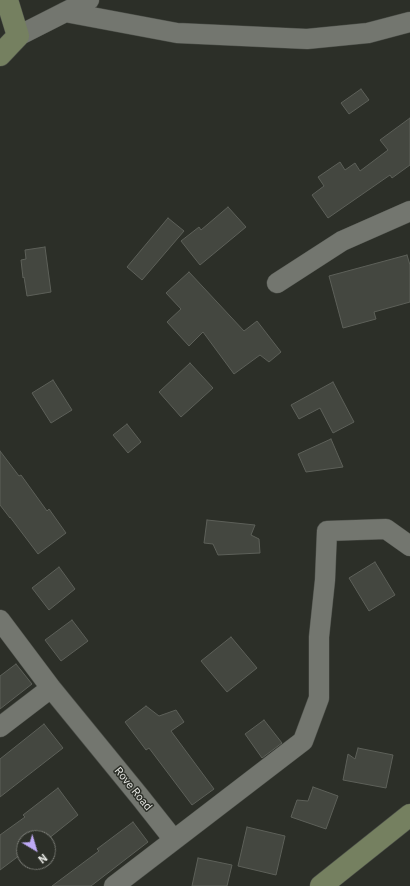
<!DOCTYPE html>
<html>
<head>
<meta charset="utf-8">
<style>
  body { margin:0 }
  #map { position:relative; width:410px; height:886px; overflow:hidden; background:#2c2f28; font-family:"IBM Plex Sans",sans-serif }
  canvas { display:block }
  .north { position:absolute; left:16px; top:830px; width:40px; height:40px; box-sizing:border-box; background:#2c2f28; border:1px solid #767872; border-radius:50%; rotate:142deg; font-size:11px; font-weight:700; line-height:16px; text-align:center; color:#e5e6e2 }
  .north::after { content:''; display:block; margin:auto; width:14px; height:18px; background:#bea9f5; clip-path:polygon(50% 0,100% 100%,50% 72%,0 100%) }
</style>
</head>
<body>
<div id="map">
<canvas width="410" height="886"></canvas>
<div class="north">N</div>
</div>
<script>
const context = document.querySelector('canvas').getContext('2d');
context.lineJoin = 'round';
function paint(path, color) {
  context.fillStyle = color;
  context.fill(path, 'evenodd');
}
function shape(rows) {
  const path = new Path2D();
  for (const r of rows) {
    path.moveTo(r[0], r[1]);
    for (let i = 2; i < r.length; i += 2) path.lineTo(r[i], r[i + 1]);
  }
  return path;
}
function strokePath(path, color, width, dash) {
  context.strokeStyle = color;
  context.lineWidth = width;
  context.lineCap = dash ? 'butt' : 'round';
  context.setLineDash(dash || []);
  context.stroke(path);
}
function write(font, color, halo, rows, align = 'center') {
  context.font = font + ' "IBM Plex Sans",sans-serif';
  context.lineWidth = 3;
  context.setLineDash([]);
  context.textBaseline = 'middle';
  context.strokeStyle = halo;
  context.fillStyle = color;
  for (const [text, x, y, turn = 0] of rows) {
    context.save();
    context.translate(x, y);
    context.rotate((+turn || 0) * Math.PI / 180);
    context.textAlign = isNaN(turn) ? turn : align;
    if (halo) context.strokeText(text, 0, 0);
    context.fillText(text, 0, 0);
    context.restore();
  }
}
const building = shape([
  [361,89,369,100,349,114,341,103,361,89],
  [410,118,410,165,392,178,390,175,328,218,312,195,324,186,318,177,340,162,345,170,355,163,360,171,388,150,380,140,410,118],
  [228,207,246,227,200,265,181,241,199,227,201,230,228,207],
  [168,218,184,231,142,280,127,267,168,218],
  [45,247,51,292,27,296,24,277,23,278,21,260,26,259,25,250,45,247],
  [407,255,410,265,410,302,374,312,376,319,343,328,329,276,407,255],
  [189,272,244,331,257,321,281,352,269,362,260,355,234,374,203,332,189,346,167,322,181,309,166,293,189,272],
  [190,363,213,388,181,417,159,392,190,363],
  [53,380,72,410,51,423,32,393,53,380],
  [333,382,354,422,333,433,320,408,299,419,291,405,333,382],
  [127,424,141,442,128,453,113,435,127,424],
  [331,439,343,467,306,472,298,454,331,439],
  [0,451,19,476,21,475,47,511,49,509,66,533,38,554,10,517,10,518,0,505,0,451],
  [207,520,255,525,251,535,259,539,260,553,218,555,213,544,204,543,207,520],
  [375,562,395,595,369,611,349,578,375,562],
  [59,567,75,589,49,610,32,588,59,567],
  [72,620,88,641,61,661,45,640,72,620],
  [231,637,257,668,227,692,201,661,231,637],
  [16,664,32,684,0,709,0,676,16,664],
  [146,706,159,716,176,710,184,722,171,731,214,789,192,805,149,748,146,750,125,722,146,706],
  [264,720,282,743,262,758,245,734,264,720],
  [44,724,63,748,0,797,0,759,44,724],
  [358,748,393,755,386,788,343,780,348,754,355,759,358,748],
  [313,787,338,796,326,829,291,817,297,800,308,801,313,787],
  [58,788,78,815,48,839,48,834,43,838,24,838,24,852,0,870,0,835,25,817,23,815,58,788],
  [133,822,148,842,91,886,52,886,99,851,97,849,133,822],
  [247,827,285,836,276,875,238,866,247,827],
  [198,858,232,865,227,886,192,886,198,858]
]);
paint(building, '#444740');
strokePath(building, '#5d6059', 1);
const street = shape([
  [65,12,177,33,307,39,368,33,410,22],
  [18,36,89,0],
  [277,283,342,241,410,211],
  [0,620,51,688,140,797,174,840],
  [0,727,51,688],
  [114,886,303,741,319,698,319,637,325,580,327,531,386,529,410,546]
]);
const secondary = shape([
  [0,55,18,36,7,0],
  [321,886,410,815]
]);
strokePath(street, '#4a4d47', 21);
strokePath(secondary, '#4a4d47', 23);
strokePath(street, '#73766f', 20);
strokePath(secondary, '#758060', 22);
write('11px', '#e5e6e2', '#2c2f28', [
  ["Rove Road",133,789,51]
]);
</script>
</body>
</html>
